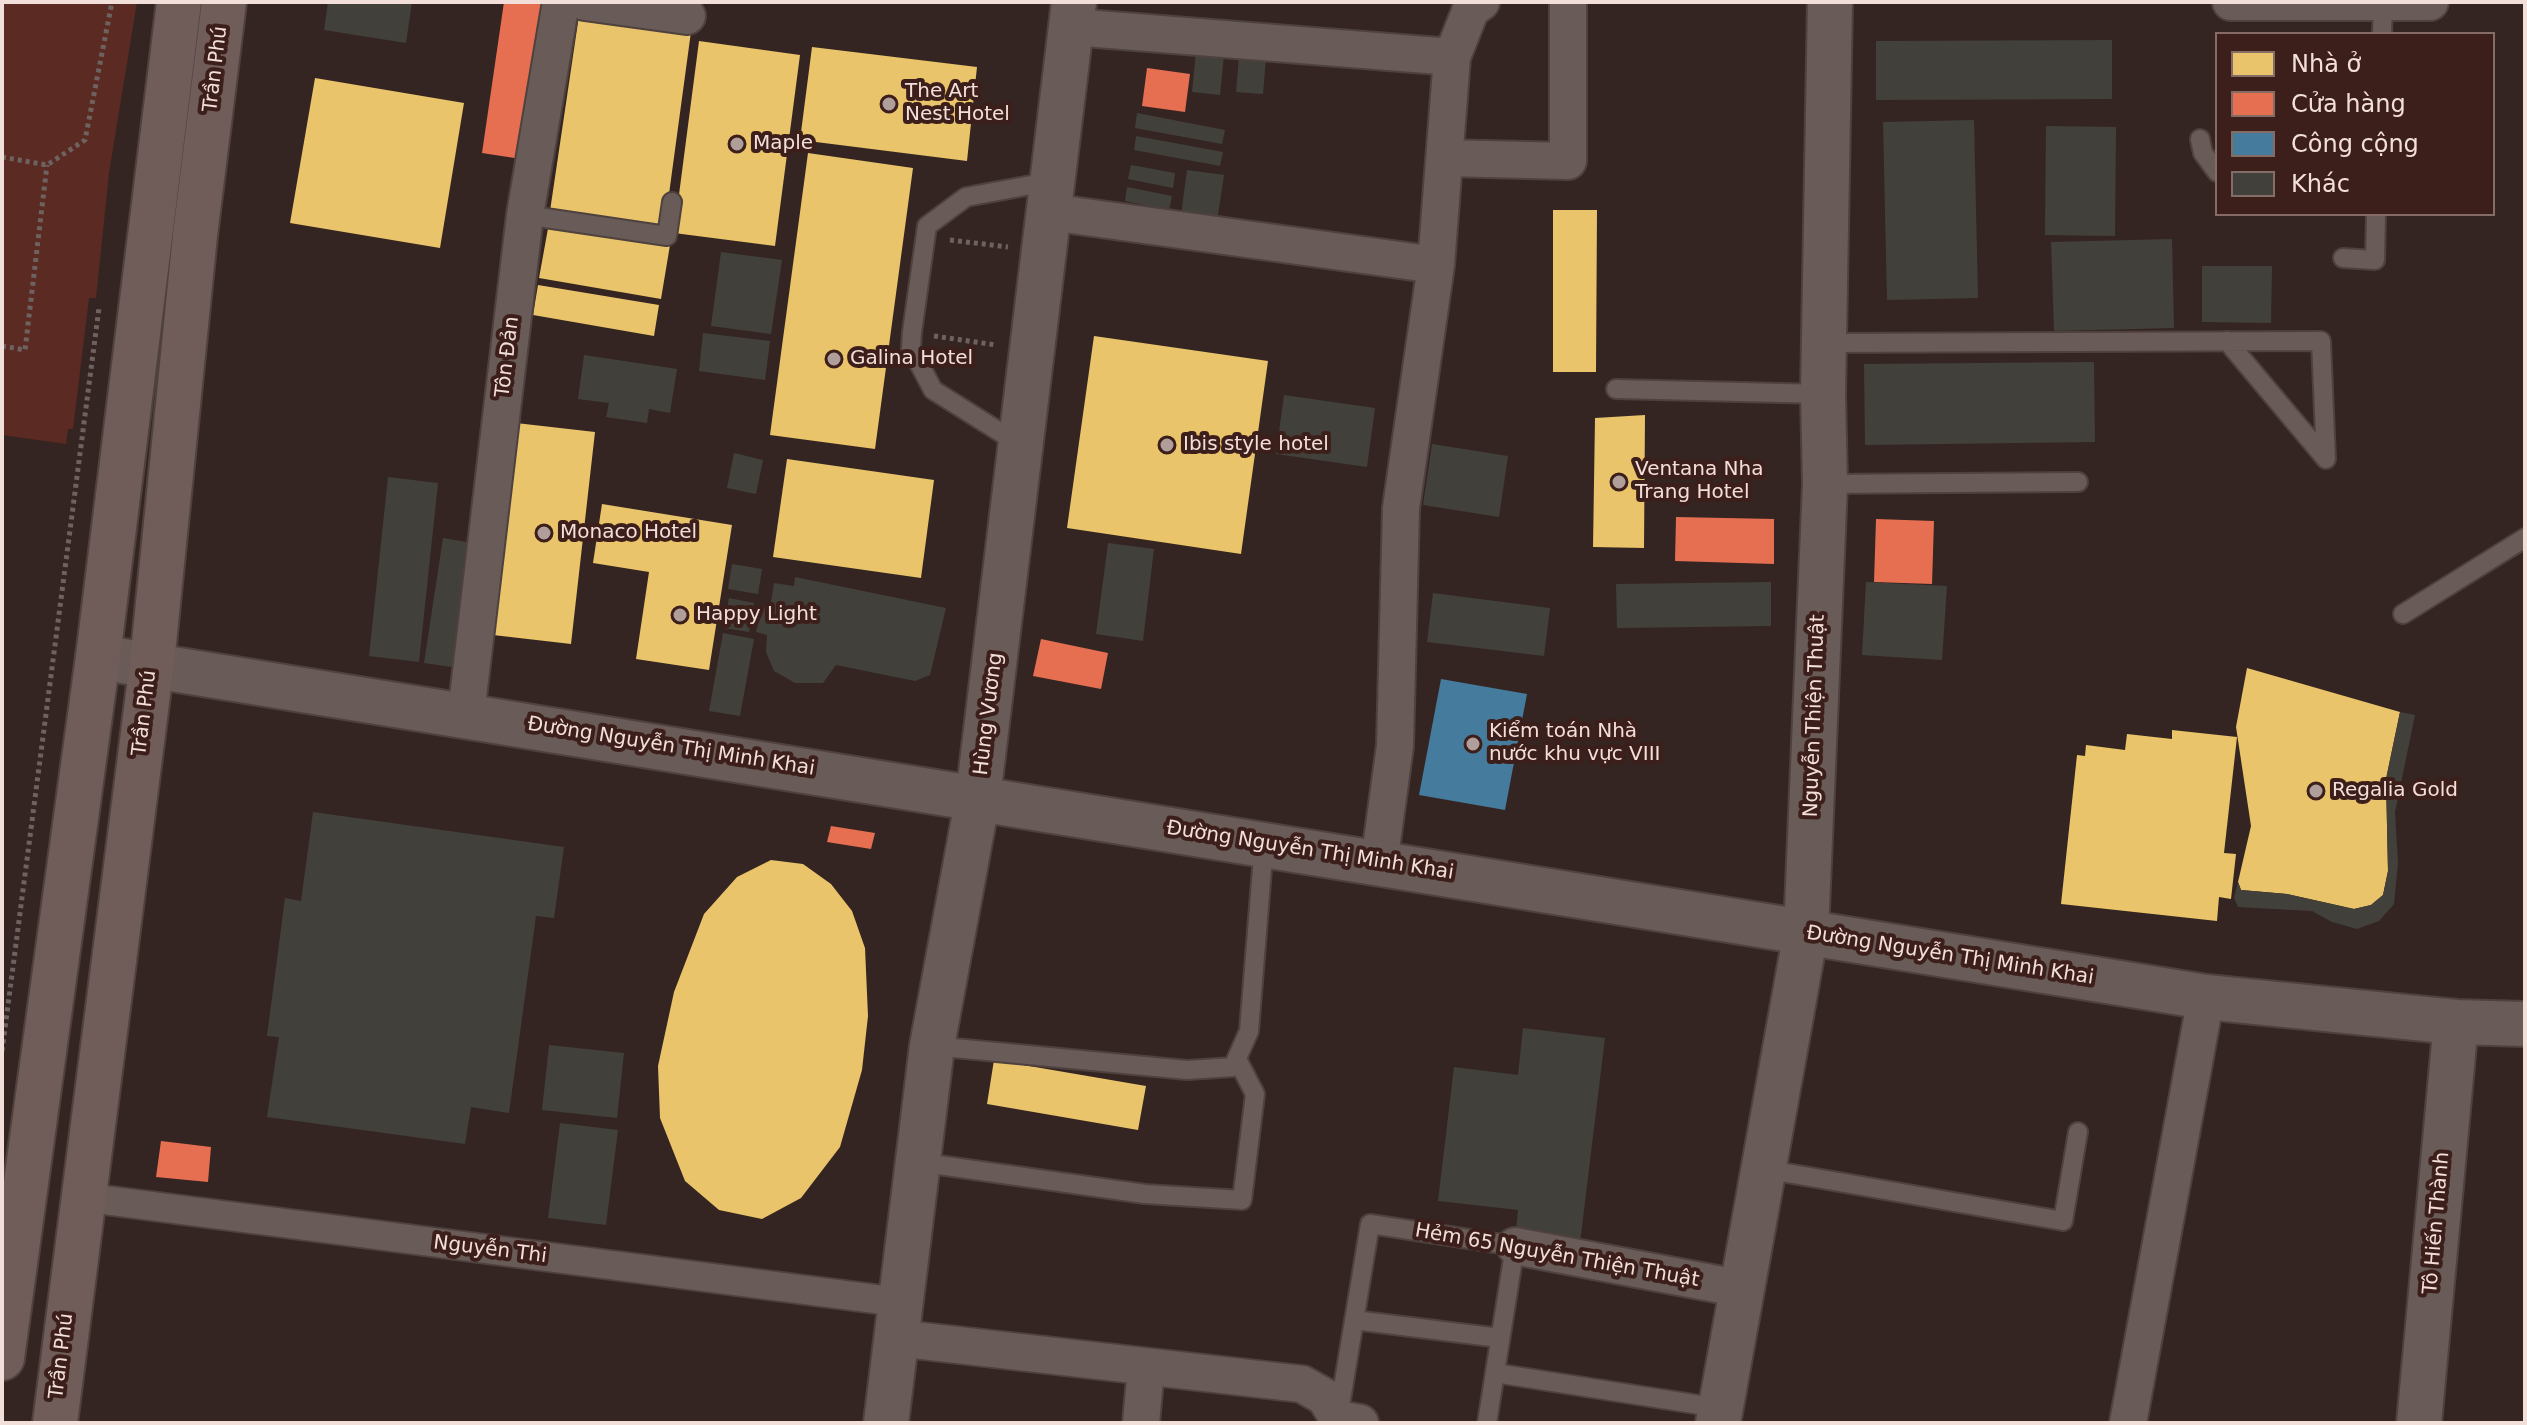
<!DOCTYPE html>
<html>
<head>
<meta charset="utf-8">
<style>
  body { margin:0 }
  #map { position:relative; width:2527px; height:1425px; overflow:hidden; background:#342522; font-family:"DejaVu Sans",sans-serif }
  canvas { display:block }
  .frame { position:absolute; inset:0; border:4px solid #f3dfda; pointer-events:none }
  .legend { position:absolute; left:2215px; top:32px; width:280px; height:184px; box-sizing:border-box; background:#3c1f1a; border:2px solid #856c67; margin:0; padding:10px 14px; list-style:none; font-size:24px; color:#f3dfda }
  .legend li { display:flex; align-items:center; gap:16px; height:40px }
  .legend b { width:40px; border:2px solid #856c67 }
</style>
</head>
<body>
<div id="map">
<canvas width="2527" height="1425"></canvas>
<div class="frame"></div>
<ul class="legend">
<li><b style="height:22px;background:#e9c46a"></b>Nhà ở</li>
<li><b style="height:22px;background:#e76f51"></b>Cửa hàng</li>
<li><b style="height:22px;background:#457b9d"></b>Công cộng</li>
<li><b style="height:22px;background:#42403b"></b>Khác</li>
</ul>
</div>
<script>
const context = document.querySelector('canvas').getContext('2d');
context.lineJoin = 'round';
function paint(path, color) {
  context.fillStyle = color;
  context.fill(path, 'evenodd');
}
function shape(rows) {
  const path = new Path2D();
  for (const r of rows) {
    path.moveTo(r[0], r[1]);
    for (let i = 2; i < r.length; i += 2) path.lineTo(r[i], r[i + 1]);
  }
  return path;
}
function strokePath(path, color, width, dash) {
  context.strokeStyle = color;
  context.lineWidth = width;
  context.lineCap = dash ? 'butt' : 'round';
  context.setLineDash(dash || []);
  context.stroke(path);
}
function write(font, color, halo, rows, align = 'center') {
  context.font = font + ' "DejaVu Sans",sans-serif';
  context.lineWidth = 8;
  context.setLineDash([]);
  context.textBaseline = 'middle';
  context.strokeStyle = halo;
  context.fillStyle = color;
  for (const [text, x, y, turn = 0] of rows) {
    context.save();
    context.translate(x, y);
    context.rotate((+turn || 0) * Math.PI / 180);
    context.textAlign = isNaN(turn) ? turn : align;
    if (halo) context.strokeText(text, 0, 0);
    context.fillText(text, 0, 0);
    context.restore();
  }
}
paint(shape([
  [2,2,137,2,109,173,96,298,89,298,73,429,68,429,66,444,2,435]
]), '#5b2a22');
paint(shape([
  [581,2,693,17,664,231,550,211],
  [699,41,800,55,775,246,674,233],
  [812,47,977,67,967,161,800,140],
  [315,78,464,103,440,248,290,223],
  [808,153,913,168,875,449,770,435],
  [1553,210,1597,210,1596,372,1553,372],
  [549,223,670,245,661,299,539,278],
  [538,285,659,305,654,336,533,315],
  [1094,336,1268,361,1241,554,1067,528],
  [1645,415,1644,548,1593,547,1595,418],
  [516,423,595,432,571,644,493,635],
  [787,459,934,480,921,578,773,557],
  [602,504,732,525,709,670,636,659,649,572,593,563],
  [2247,668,2400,712,2386,779,2388,871,2383,895,2371,905,2354,909,2287,894,2241,890,2238,882,2251,826,2236,727],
  [2172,730,2237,737,2224,853,2236,854,2231,899,2219,897,2217,921,2061,904,2077,755,2085,756,2086,745,2125,750,2127,734,2172,739],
  [771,860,803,864,831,884,852,911,865,948,868,1016,862,1070,840,1147,801,1198,762,1219,719,1210,685,1181,660,1118,658,1066,674,992,704,914,737,877],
  [994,1060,1146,1086,1138,1130,987,1104]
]), '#e9c46a');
paint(shape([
  [504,2,544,2,521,159,482,153],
  [1147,68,1190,74,1185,112,1142,106],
  [1676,517,1774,519,1774,564,1675,561],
  [1876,519,1934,521,1932,584,1874,582],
  [1041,639,1108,653,1101,689,1033,676],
  [831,826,875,833,871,849,827,842],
  [161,1141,211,1147,208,1182,156,1177]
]), '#e76f51');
paint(shape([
  [1441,679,1527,694,1505,810,1419,795]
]), '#457b9d');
paint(shape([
  [328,2,412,2,406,43,324,30],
  [2112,40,2112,99,1876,100,1876,41],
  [1196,52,1224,55,1220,95,1192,92],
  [1239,56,1266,58,1263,94,1236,92],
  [1137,113,1225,130,1222,144,1135,128],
  [1974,120,1978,298,1887,300,1883,122],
  [2046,126,2116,127,2115,236,2045,235],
  [1136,136,1223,152,1220,166,1134,150],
  [1131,165,1175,173,1173,188,1128,179],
  [1187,170,1224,175,1216,228,1180,223],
  [1127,187,1172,196,1169,210,1125,201],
  [2172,239,2174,328,2054,331,2051,242],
  [721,252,782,260,771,334,711,326],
  [2202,266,2272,266,2271,323,2202,322],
  [703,333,770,341,765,380,699,371],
  [584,355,677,369,670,413,649,409,647,423,606,417,609,403,578,399],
  [2094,362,2095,442,1865,445,1864,364],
  [1284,395,1375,408,1367,467,1276,454],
  [1432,444,1508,456,1499,517,1423,505],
  [734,453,763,460,756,494,727,488],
  [388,477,438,483,419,662,369,656],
  [443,538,478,544,459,668,424,663],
  [1108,543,1154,549,1143,641,1096,634],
  [732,564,762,569,758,594,728,589],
  [795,577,946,608,930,675,915,681,836,665,823,683,795,683,774,671,766,652,767,635,756,632,762,607,770,608,774,583,794,586],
  [1771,582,1771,626,1617,628,1616,584],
  [1866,582,1947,586,1942,660,1862,655],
  [1433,593,1550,608,1544,656,1427,642],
  [729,598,754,603,749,632,724,628],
  [723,633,754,639,740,716,709,711],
  [2400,712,2415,715,2395,812,2398,863,2394,904,2379,921,2357,929,2332,922,2312,911,2238,907,2234,898,2238,882,2241,890,2287,894,2354,909,2371,905,2383,895,2388,871,2386,779],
  [313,812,564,847,554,918,536,916,509,1113,471,1107,465,1144,267,1117,279,1037,267,1036,285,898,301,901],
  [1523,1028,1605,1038,1579,1251,1515,1244,1518,1210,1438,1201,1454,1067,1518,1075],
  [549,1045,624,1053,617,1118,542,1110],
  [560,1123,618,1130,606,1225,548,1218]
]), '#42403b');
const service = shape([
  [2382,34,2383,3],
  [2200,139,2203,153,2217,172],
  [525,215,667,236,672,202],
  [2343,258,2375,260,2376,214],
  [1824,343,2321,341,2326,459,2227,341],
  [1616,389,1823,394],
  [1019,444,933,390,911,348,912,332,927,226,966,197,1053,181],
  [1825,484,2078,482],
  [2403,614,2525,538],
  [933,1046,1187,1070,1233,1067,1249,1031,1264,844],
  [917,1162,1145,1194,1242,1200,1255,1094,1237,1059],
  [1764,1169,2063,1221,2078,1132],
  [1354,1320,1500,1338],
  [1495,1373,1720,1408],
  [1339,1412,1370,1224,1515,1246,1487,1423]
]);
const pedestrian = shape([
  [81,1197,899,1302]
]);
const minor = shape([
  [585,2,687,16],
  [2231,2,2430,2],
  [1072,27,1452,57],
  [1445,158,1568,161,1568,2],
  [1049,212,1436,265],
  [466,714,525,215,561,2],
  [1379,863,1395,746,1401,508,1436,265,1452,57,1471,9,1481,2],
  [1515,1246,1743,1289],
  [896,1338,1302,1384,1325,1397,1338,1419,1360,1423],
  [1141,1423,1146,1368],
  [2128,1423,2206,997]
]);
const tertiary = shape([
  [98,657,2206,997,2456,1022,2525,1024],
  [886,1423,932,1046,978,797,1074,2],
  [1718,1423,1806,932,1825,484,1823,394,1830,2],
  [2419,1423,2456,1022]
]);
const primary = shape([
  [2,1358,98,657,179,2],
  [55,1423,152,663,195,235,224,2]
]);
strokePath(service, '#4e413e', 22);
strokePath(pedestrian, '#4e413e', 32);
strokePath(minor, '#4e413e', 40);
strokePath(tertiary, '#4e413e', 48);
strokePath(primary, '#4e413e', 48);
strokePath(shape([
  [2,157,47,165,85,140,112,2],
  [950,240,1008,247],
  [934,336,996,345],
  [2,346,25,350,47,165],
  [2,1051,99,308]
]), '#6e6260', 5, [4, 4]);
strokePath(service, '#685b58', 18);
strokePath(pedestrian, '#685b58', 28);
strokePath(minor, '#685b58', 36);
strokePath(tertiary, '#685b58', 44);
strokePath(primary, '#705c58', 44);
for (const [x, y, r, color] of [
  [889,104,8,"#b09e9a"],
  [737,144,8,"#b09e9a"],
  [834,359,8,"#b09e9a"],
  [1167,445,8,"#b09e9a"],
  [1619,482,8,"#b09e9a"],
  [544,533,8,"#b09e9a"],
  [680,615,8,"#b09e9a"],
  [1473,744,8,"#b09e9a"],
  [2316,791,8,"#b09e9a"]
]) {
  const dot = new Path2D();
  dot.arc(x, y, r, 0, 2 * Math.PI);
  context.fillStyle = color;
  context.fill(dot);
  strokePath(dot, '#3c1f1a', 3);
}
write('20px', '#f3dfda', '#3c1f1a', [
  ["Trần Phú",216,69,-83],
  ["Tôn Đản",508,357,-83],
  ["Trần Phú",145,713,-83],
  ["Hùng Vương",989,714,-83],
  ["Nguyễn Thiện Thuật",1815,716,-88],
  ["Đường Nguyễn Thị Minh Khai",671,747,9],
  ["Đường Nguyễn Thị Minh Khai",1310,851,9],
  ["Đường Nguyễn Thị Minh Khai",1950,956,9],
  ["Tô Hiến Thành",2437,1223,-85],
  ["Nguyễn Thi",490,1250,7],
  ["Hẻm 65 Nguyễn Thiện Thuật",1557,1256,10],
  ["Trần Phú",62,1356,-83]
]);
write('20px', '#f3dfda', '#3c1f1a', [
  ["The Art",905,92],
  ["Nest Hotel",905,115],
  ["Maple",753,144],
  ["Galina Hotel",850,359],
  ["Ibis style hotel",1183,445],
  ["Ventana Nha",1635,470],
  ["Trang Hotel",1635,493],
  ["Monaco Hotel",560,533],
  ["Happy Light",696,615],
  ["Kiểm toán Nhà",1489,732],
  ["nước khu vực VIII",1489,755],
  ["Regalia Gold",2332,791]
], 'left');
</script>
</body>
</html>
